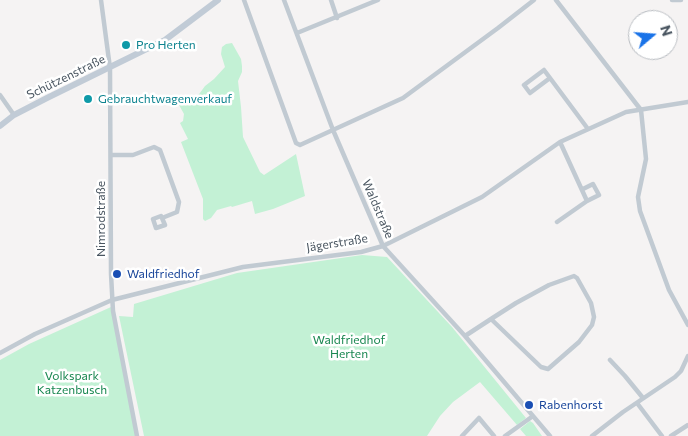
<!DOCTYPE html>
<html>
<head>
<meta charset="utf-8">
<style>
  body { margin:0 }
  #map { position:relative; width:688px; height:436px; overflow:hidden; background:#f5f3f3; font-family:Commissioner,sans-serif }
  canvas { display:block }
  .north { position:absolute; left:628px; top:10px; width:50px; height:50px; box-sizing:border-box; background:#fff; border:1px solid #b7bbc0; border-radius:50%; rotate:72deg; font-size:14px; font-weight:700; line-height:20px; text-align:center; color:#4a5661 }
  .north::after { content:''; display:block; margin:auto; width:18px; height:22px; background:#1a73e8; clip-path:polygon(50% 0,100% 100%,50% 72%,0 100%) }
</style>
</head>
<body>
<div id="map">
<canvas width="688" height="436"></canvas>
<div class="north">N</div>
</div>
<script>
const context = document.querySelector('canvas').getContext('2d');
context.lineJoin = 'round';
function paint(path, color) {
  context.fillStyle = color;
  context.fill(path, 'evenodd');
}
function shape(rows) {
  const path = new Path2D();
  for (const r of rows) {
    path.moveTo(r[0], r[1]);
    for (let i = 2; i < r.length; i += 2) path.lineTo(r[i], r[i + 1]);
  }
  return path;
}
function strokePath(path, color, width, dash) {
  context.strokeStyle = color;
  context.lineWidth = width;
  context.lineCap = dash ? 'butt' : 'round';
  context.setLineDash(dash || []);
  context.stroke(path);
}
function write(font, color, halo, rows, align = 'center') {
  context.font = font + ' Commissioner,sans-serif';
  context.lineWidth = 5;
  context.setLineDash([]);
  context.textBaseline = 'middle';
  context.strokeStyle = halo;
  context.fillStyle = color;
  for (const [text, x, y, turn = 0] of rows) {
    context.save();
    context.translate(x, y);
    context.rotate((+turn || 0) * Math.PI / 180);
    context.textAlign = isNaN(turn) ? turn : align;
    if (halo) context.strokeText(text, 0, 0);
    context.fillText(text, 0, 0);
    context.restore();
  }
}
paint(shape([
  [232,43,241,59,242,66,242,72,238,81,241,107,243,137,260,172,264,175,296,154,305,196,273,209,255,214,252,201,232,207,231,206,217,210,211,218,205,221,203,219,203,199,181,142,188,139,180,123,183,121,184,114,179,105,184,102,189,102,197,97,205,86,214,79,225,67,221,54,222,47,226,44],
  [362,255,387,257,452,327,526,418,517,425,480,382,453,402,440,416,427,436,144,436,119,316,133,317,134,304,237,273],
  [111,307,137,436,0,436,0,360,29,344],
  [530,421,533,423,542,436,526,436,520,429]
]), '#c3f1d5');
strokePath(shape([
  [101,0,110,68,111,274,113,311,137,436],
  [244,0,296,143,300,145,403,98,498,28,534,0],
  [284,0,333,130,383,246,465,336,550,436],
  [331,0,337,18],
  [556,0,641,110,646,159,638,197,640,211,669,290,688,325],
  [672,0,681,0],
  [297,33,378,0],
  [550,78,530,93,524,85,544,70,550,78,588,129],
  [0,95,14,115],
  [111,155,133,155,154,147,160,150,179,202,177,212,162,218,161,216,153,219,156,228,165,225,162,218],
  [583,189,593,184,599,195,587,201],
  [557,222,587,201,560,142],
  [465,336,491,319,516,303,549,285,574,276,577,278,591,303,594,317,592,325,579,342,548,369,541,367,491,319],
  [0,353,35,334,112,300,243,267,361,252,383,246,482,197,560,142,626,112,688,102],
  [610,360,625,376,643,398],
  [637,403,662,436],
  [462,436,479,418,494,436],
  [505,436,533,416],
  [592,436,623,412,675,377,681,371,688,356],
  [671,436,688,425]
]), '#c1cad2', 4.5);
strokePath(shape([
  [0,126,14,115,47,98,165,40,218,0]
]), '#c1cbd6', 6);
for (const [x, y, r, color] of [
  [126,45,5,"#0f9aa8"],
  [88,99,5,"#0f9aa8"],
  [117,274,5,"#1a4fb4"],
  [529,405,5,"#1a4fb4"]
]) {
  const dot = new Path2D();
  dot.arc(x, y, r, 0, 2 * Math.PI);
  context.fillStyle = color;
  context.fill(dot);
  strokePath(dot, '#fff', 2);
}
write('12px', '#0d838f', '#fff', [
  ["Pro Herten",136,45],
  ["Gebrauchtwagenverkauf",98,99]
], 'left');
write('12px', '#4a5661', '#fff', [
  ["Schützenstraße",66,77,-26],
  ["Waldstraße",378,209,67],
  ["Nimrodstraße",101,219,-90],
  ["Jägerstraße",337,243,-9]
]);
write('12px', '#164399', '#fff', [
  ["Waldfriedhof",127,274],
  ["Rabenhorst",539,405]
], 'left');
write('12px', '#17864f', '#fff', [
  ["Waldfriedhof",349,340],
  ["Herten",349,354],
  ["Volkspark",72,376],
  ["Katzenbusch",72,390]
]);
</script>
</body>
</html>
